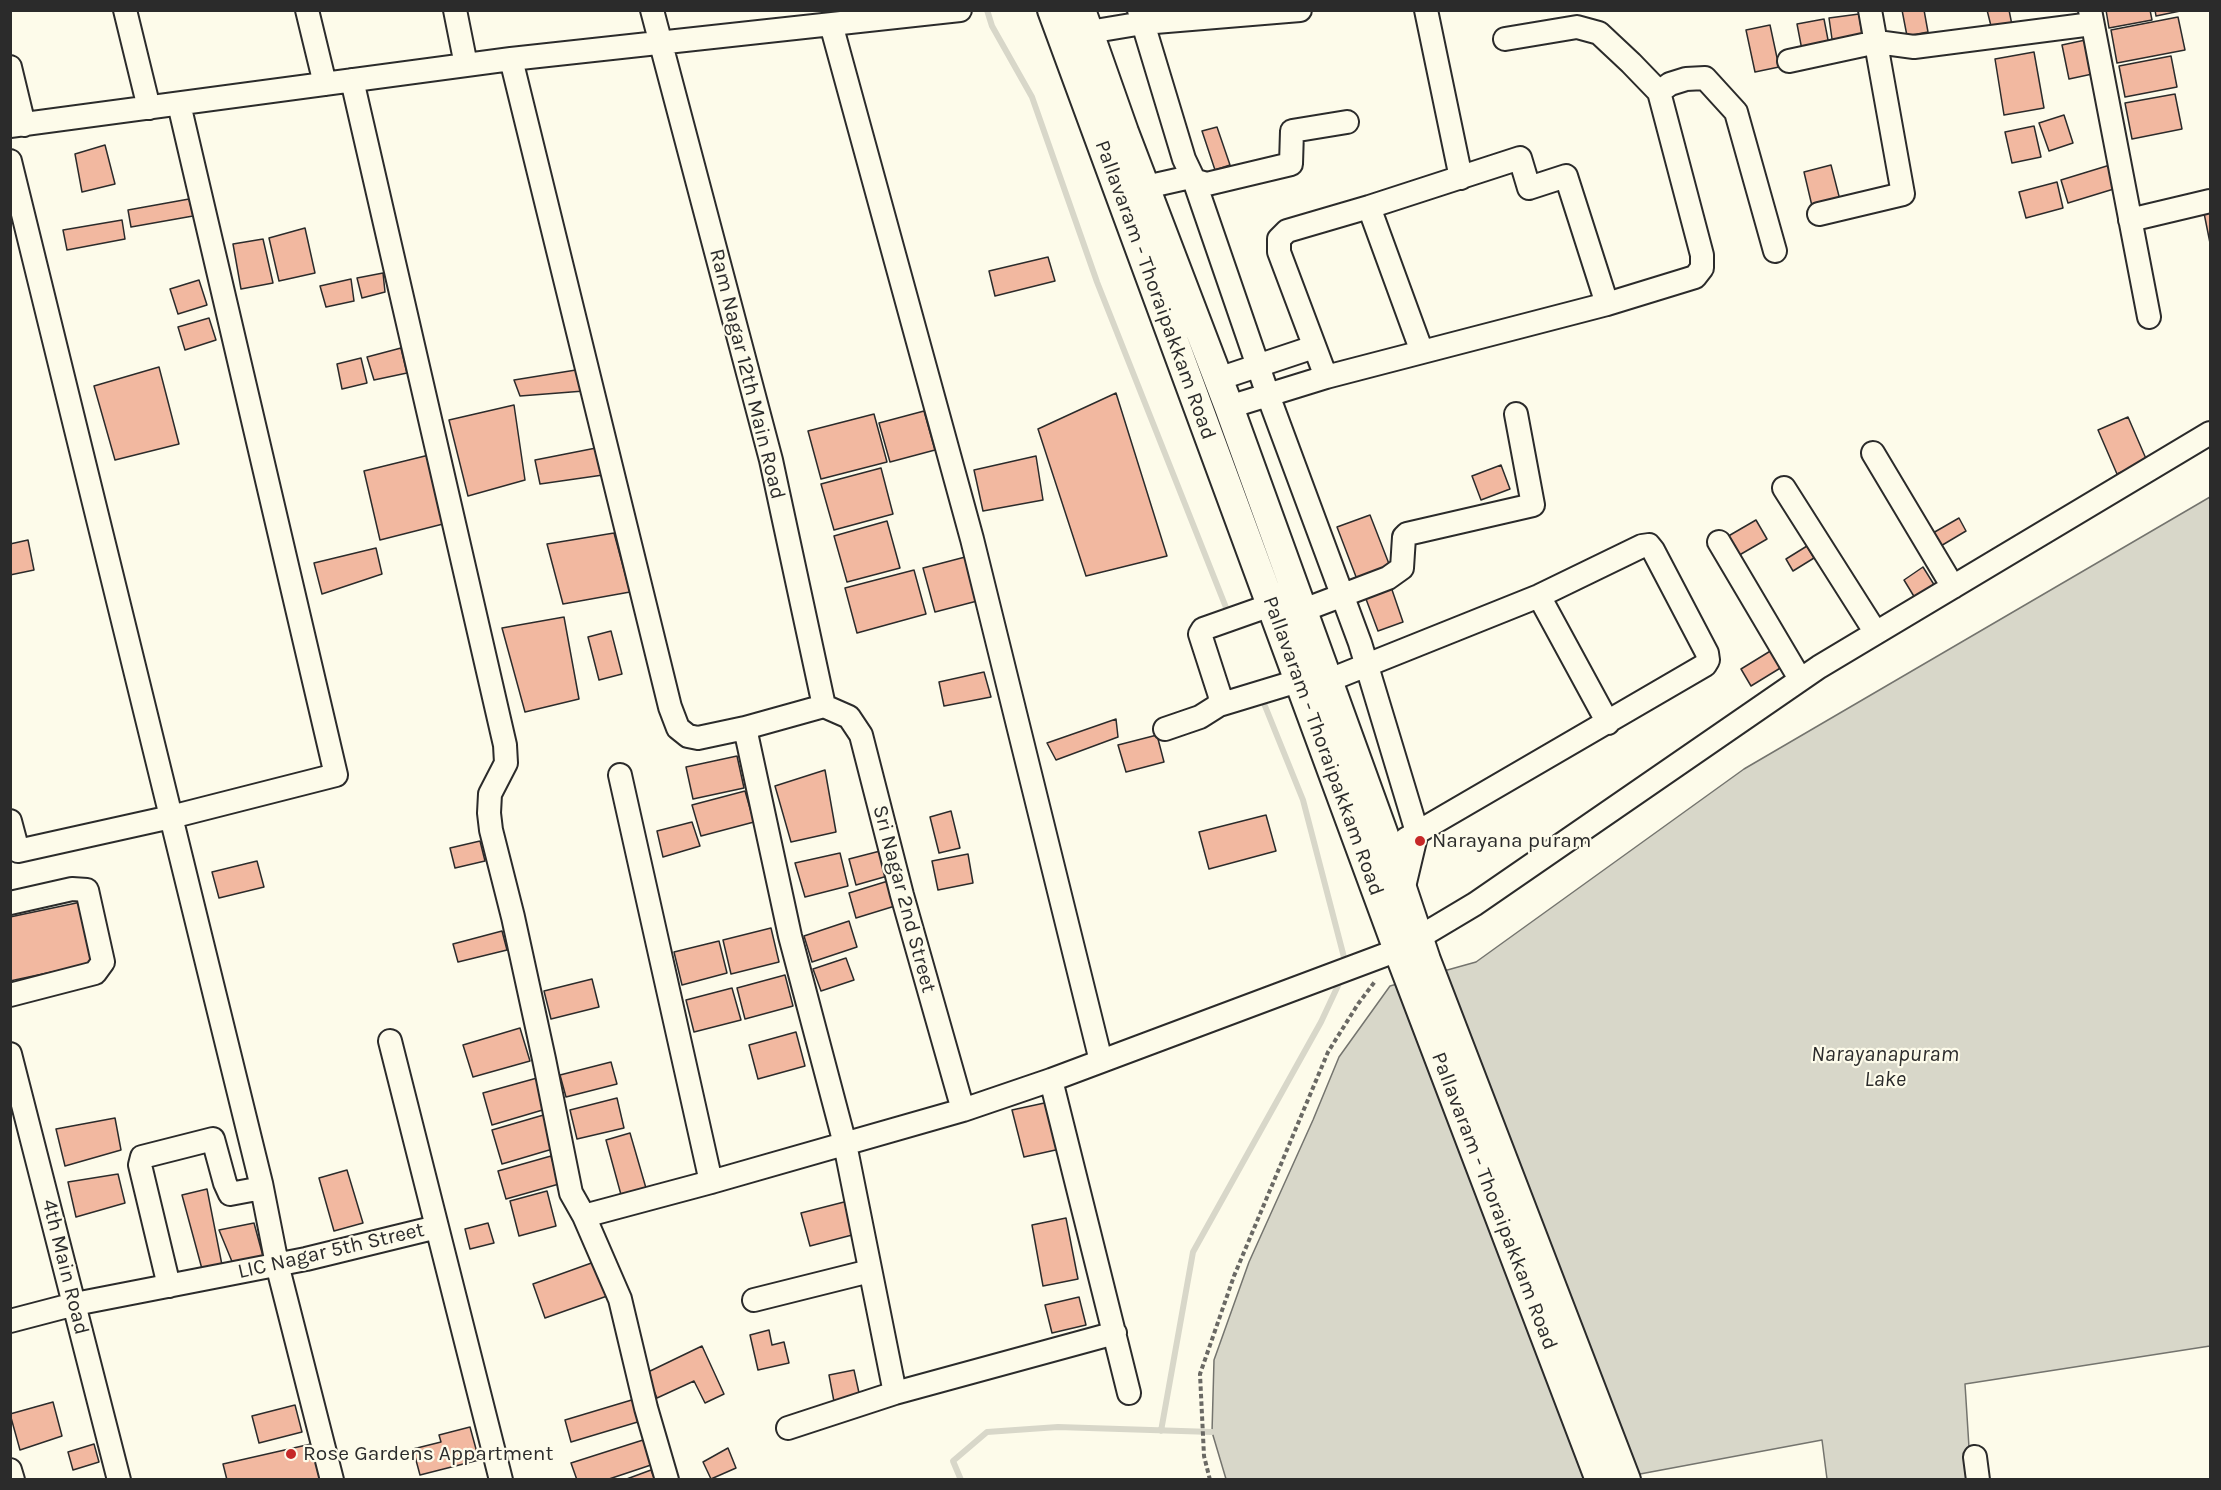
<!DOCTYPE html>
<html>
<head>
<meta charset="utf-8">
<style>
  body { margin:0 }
  #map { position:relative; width:2221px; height:1490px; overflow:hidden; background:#fdfbea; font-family:Karla,sans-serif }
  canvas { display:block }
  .frame { position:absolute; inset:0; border:12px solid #2b2b2b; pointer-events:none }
</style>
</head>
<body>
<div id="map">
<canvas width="2221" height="1490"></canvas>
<div class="frame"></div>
</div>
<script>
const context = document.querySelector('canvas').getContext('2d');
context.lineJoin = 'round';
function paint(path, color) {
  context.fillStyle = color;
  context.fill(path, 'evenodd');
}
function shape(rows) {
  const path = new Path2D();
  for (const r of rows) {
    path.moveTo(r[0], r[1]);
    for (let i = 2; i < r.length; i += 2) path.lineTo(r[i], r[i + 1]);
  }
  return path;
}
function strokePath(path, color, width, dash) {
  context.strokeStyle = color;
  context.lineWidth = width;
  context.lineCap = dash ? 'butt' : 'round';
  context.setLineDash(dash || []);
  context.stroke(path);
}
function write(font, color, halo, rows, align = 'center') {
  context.font = font + ' Karla,sans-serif';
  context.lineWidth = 4.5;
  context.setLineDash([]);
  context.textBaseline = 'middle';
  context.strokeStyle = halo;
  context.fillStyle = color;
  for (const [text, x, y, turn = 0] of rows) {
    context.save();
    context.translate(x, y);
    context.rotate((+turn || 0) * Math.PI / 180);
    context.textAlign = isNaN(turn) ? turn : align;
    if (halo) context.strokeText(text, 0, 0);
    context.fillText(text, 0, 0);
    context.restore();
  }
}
const water = shape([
  [2210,497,2210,1346,1965,1384,1971,1479,1827,1479,1822,1440,1640,1474,1640,1479,1226,1479,1212,1432,1214,1360,1249,1262,1313,1120,1339,1057,1390,986,1476,962,1744,769,2210,497]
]);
paint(water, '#d8d7c9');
strokePath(water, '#74746e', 1.5);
strokePath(shape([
  [987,10,992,26,1032,97,1097,282,1227,610],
  [1263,701,1303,800,1346,965],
  [1161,1431,1193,1252,1321,1022,1342,977],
  [961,1480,953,1461,987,1432,1058,1427,1212,1432]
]), '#d8d7c9', 6);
const building = shape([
  [1902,10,1924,10,1928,32,1907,36,1902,10],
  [1987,10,2009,10,2012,25,1992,30,1987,10],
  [2106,10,2150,10,2152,20,2109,28,2106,10],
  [2155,10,2185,10,2156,16,2155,10],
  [1859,14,1863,42,1833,46,1829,18,1859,14],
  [2178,17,2185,50,2117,63,2111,30,2178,17],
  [1824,19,1829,45,1802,50,1797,24,1824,19],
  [1770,25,1779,67,1755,72,1746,30,1770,25],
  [2090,39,2097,73,2069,79,2062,45,2090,39],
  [2034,52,2044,108,2004,115,1995,59,2034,52],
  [2171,56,2177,87,2125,97,2119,66,2171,56],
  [2175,94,2182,129,2132,139,2125,103,2175,94],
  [2064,115,2073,143,2049,151,2039,123,2064,115],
  [2034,126,2041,157,2012,163,2005,132,2034,126],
  [1217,127,1230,165,1215,170,1202,131,1217,127],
  [105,145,115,184,82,192,75,154,105,145],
  [1831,165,1840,200,1812,206,1804,172,1831,165],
  [2110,165,2117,188,2068,203,2061,180,2110,165],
  [2057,182,2063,208,2026,218,2019,192,2057,182],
  [189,199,193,216,131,227,128,210,189,199],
  [2210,206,2210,243,2203,208,2210,206],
  [122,220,125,239,67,250,63,230,122,220],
  [305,228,315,273,279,281,269,238,305,228],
  [263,239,273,283,241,289,233,244,263,239],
  [1048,257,1055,281,995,296,989,271,1048,257],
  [383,273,385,292,362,298,357,278,383,273],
  [351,279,354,301,326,307,320,286,351,279],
  [199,280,207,305,178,314,170,289,199,280],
  [209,318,216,340,185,350,178,327,209,318],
  [401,348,407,373,374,380,367,357,401,348],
  [361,358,367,383,342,389,337,364,361,358],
  [159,367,179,444,115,460,94,386,159,367],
  [582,369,584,391,520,396,514,380,582,369],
  [1116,393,1167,556,1086,576,1038,429,1116,393],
  [514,405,525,480,468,496,449,420,514,405],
  [924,411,935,450,890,462,879,423,924,411],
  [874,414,887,462,821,479,808,431,874,414],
  [2128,417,2147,461,2117,474,2098,430,2128,417],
  [596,448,603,475,540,484,535,460,596,448],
  [429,455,443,524,380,540,364,471,429,455],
  [1036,456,1043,500,983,511,974,470,1036,456],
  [1501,465,1510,489,1481,500,1472,476,1501,465],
  [881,468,893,514,834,530,821,484,881,468],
  [1370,515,1391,569,1358,582,1337,527,1370,515],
  [1959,518,1966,531,1934,550,1926,537,1959,518],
  [1756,520,1767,539,1736,557,1725,538,1756,520],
  [887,521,900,568,847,582,834,536,887,521],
  [614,533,630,592,563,604,547,544,614,533],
  [28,540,34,570,10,575,10,544,28,540],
  [1807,546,1814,558,1793,571,1786,559,1807,546],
  [376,548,382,574,322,594,314,563,376,548],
  [969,556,981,600,935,612,923,568,969,556],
  [1923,567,1938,591,1918,603,1904,580,1923,567],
  [914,570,926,614,857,633,845,588,914,570],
  [1389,581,1403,622,1378,631,1363,591,1389,581],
  [564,617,579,699,525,712,502,628,564,617],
  [611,631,622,674,599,680,588,637,611,631],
  [1772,650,1782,667,1751,686,1741,669,1772,650],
  [984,672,991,697,944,706,939,682,984,672],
  [1116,719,1118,737,1056,760,1047,743,1116,719],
  [1157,735,1164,762,1126,772,1118,745,1157,735],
  [737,756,744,788,693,799,686,767,737,756],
  [825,770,836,832,791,842,775,786,825,770],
  [745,791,754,822,701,836,692,805,745,791],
  [951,811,960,848,939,853,930,817,951,811],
  [1266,815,1276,851,1209,869,1199,832,1266,815],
  [692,822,700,846,663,857,657,831,692,822],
  [480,841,485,861,455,868,450,848,480,841],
  [884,850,891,875,856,885,849,859,884,850],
  [840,853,848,886,805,897,795,863,840,853],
  [968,854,973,883,938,890,932,861,968,854],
  [257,861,264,887,219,898,212,872,257,861],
  [888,881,895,906,856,918,849,893,888,881],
  [81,902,94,963,10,981,10,917,81,902],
  [849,921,857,947,812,962,804,936,849,921],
  [771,928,779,962,731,974,723,940,771,928],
  [502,931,507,950,458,962,453,944,502,931],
  [719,941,727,973,682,985,674,952,719,941],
  [846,958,854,980,821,991,813,969,846,958],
  [785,975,793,1006,745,1019,737,988,785,975],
  [592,979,599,1007,551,1019,544,991,592,979],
  [732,988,741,1020,694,1032,686,1000,732,988],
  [520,1028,530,1061,473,1077,463,1045,520,1028],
  [796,1032,805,1066,758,1079,749,1045,796,1032],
  [611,1062,617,1084,566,1097,560,1075,611,1062],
  [537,1078,546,1109,492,1125,483,1093,537,1078],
  [617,1098,624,1128,577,1139,570,1110,617,1098],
  [1049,1102,1060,1149,1024,1157,1012,1110,1049,1102],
  [547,1114,556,1148,502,1164,492,1130,547,1114],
  [115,1118,121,1150,65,1166,56,1129,115,1118],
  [630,1133,648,1195,623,1202,606,1140,630,1133],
  [551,1156,559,1184,506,1199,498,1171,551,1156],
  [347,1170,363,1223,334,1231,319,1178,347,1170],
  [118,1174,125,1203,76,1217,68,1182,118,1174],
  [207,1189,222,1265,202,1269,182,1195,207,1189],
  [547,1191,556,1226,519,1236,510,1201,547,1191],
  [848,1201,856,1234,810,1246,801,1213,848,1201],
  [1066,1218,1078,1279,1043,1286,1032,1225,1066,1218],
  [254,1223,264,1260,233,1264,219,1230,254,1223],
  [488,1223,494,1243,470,1249,465,1229,488,1223],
  [597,1261,610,1295,545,1318,533,1284,597,1261],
  [1079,1297,1086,1325,1052,1333,1045,1305,1079,1297],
  [769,1330,772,1345,784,1342,789,1363,758,1370,750,1335,769,1330],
  [702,1346,724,1394,705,1403,694,1381,657,1398,646,1373,702,1346],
  [854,1370,861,1402,835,1407,829,1375,854,1370],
  [635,1399,641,1421,571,1442,565,1420,635,1399],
  [53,1402,62,1436,20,1450,10,1414,53,1402],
  [295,1405,302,1432,259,1443,252,1416,295,1405],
  [470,1427,479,1460,420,1475,413,1449,441,1442,439,1435,470,1427],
  [643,1440,651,1465,606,1480,577,1480,571,1463,643,1440],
  [94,1444,99,1462,73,1470,68,1452,94,1444],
  [311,1444,321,1480,227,1480,223,1464,311,1444],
  [728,1448,736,1468,711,1479,703,1462,728,1448],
  [651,1470,655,1480,624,1480,651,1470]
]);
paint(building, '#f2b8a0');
strokePath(building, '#2b2b2b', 1.5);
const minor = shape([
  [125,10,149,108],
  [307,10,325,84],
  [455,10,466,65],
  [652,10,771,460,824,706],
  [1139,10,1184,159,1194,180,1268,395,1360,643,1417,832,1403,891],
  [1426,10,1461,178],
  [2090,10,2149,317],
  [831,24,972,539,1101,1061],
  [1089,32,1143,23,1300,10],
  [1505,39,1577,27,1599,33,1631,63,1659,92],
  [511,59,670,707,678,728,688,736,698,738,745,728,824,706],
  [1789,61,1877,42,1914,47,2092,24],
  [10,67,24,125],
  [352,80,505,745,506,763,490,794,489,813,491,830,513,917,544,1059,571,1193,584,1216,620,1299,646,1408,667,1480],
  [10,126,511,59,960,10],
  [10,161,261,1183,277,1264,332,1480],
  [1146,187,1186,178,1207,184,1291,164,1292,131,1347,122],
  [1369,207,1422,352],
  [1819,214,1903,194,1870,10],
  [2130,220,2210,201],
  [1326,377,1279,252,1279,239,1287,231,1369,207,1520,158,1529,188,1566,176,1607,304],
  [1218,379,1314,347],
  [1229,407,1326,377,1607,304,1695,277,1702,268,1702,255,1659,92,1670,84,1686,79,1705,78,1736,112,1775,251],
  [1873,453,1953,587],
  [1784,488,1876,633],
  [1719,542,1800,679],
  [1539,596,1608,723],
  [1301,611,1388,578,1402,568,1404,537,1407,534,1533,505,1516,414],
  [1327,681,1539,596,1642,546,1649,545,1653,550,1707,653,1708,660,1705,665,1406,839],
  [1219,705,1298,681],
  [824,706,849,717,861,735,902,895,963,1110],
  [745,728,790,936,845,1144,895,1393],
  [1165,729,1200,717,1219,705,1220,696,1200,634,1203,629,1271,605],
  [620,775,711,1182],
  [10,821,18,851,171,817,336,775,179,104],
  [10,903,72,889,87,890,103,962,95,973,10,995],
  [1418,938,1475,904,1819,667,2210,433],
  [390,1041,501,1480],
  [10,1054,119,1480],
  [1051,1080,1129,1393],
  [584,1216,711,1182,963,1110,1051,1080,1398,950],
  [169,1286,140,1165,142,1157,213,1139,225,1183,230,1194,262,1188],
  [754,1300,870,1271],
  [10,1321,75,1304,306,1259,437,1227],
  [788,1428,895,1393,1115,1333],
  [1975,1457,1978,1480],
  [10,1470,13,1480]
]);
const major = shape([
  [1052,10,1398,950,1600,1480],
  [1081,10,1124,132,1229,407,1389,849,1426,960,1626,1480]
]);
strokePath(minor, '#2b2b2b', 26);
strokePath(major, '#2b2b2b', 32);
strokePath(shape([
  [1210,1480,1204,1456,1200,1374,1234,1276,1328,1052,1358,1004,1376,980]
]), '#6a6964', 4, [4.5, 3]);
strokePath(minor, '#fdfbea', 22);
strokePath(major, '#fdfbea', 28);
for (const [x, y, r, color] of [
  [1420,841,6,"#c62828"],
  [291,1454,6,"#c62828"]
]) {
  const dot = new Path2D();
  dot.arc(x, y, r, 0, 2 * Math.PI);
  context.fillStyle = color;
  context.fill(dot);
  strokePath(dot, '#fdfbea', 2);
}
write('21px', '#2b2b2b', '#fdfbea', [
  ["Pallavaram - Thoraipakkam Road",1155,290,70],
  ["Ram Nagar 12th Main Road",747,374,76],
  ["Pallavaram - Thoraipakkam Road",1323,746,70],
  ["Sri Nagar 2nd Street",904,899,75],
  ["Pallavaram - Thoraipakkam Road",1494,1201,69],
  ["LIC Nagar 5th Street",331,1251,-13],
  ["4th Main Road",65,1267,76]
]);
write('21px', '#2b2b2b', '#fdfbea', [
  ["Narayana puram",1432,841],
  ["Rose Gardens Appartment",303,1454]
], 'left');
write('italic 22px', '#2b2b2b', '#fdfbea', [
  ["Narayanapuram",1885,1055],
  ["Lake",1885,1080]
]);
</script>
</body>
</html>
